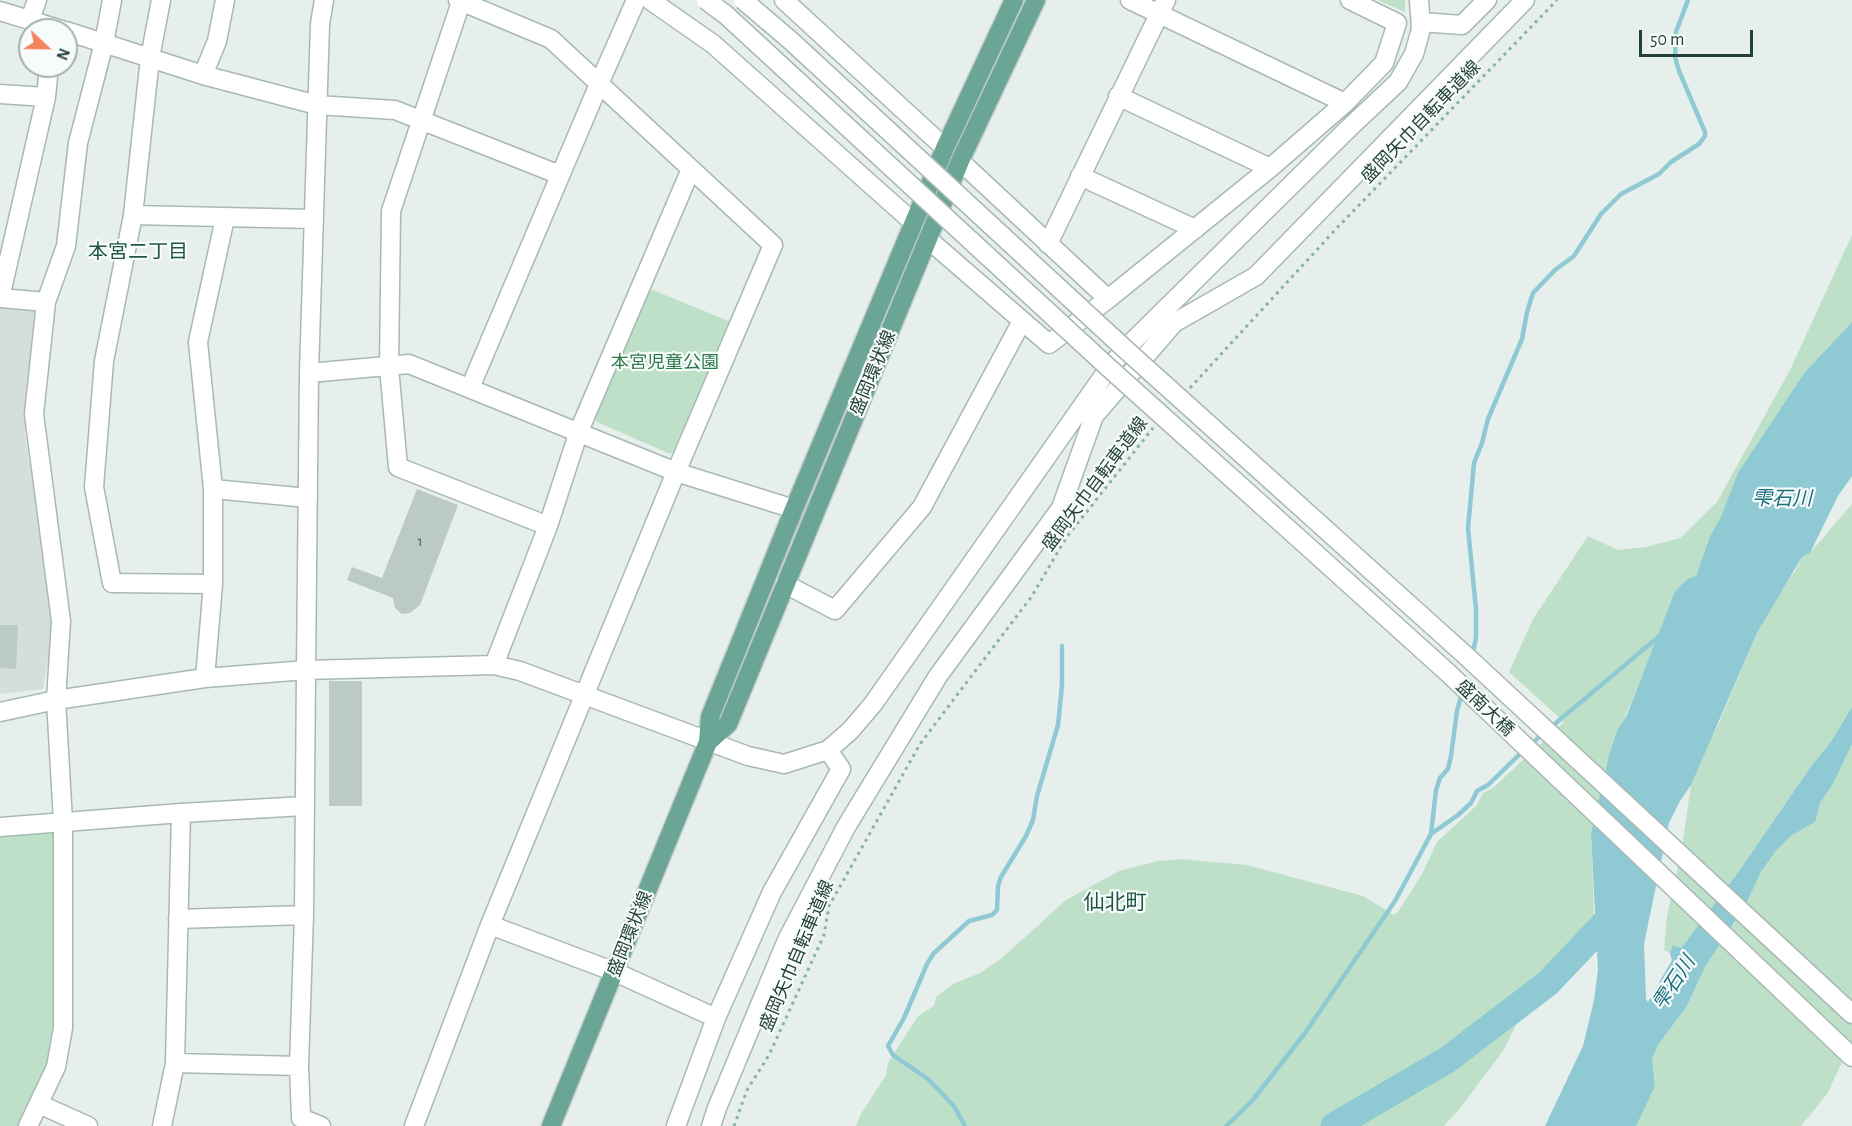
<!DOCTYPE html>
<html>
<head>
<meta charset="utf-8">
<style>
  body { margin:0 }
  #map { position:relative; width:1852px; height:1126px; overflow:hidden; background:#e6efeb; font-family:"Alegreya Sans",sans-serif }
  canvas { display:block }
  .north { position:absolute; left:18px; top:18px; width:60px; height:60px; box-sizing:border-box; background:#f7fbf9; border:2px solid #a3b1ad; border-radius:50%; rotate:112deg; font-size:16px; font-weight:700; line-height:24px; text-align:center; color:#24423a }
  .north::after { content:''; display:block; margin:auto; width:21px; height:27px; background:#f4845f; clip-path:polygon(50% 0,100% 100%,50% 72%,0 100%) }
  .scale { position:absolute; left:1639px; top:30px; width:114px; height:27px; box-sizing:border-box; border:3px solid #24423a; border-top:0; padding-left:8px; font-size:18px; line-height:21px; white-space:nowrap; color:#24423a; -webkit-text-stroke:4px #f7fbf9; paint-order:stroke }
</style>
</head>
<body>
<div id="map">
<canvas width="1852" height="1126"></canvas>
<div class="north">N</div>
<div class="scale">50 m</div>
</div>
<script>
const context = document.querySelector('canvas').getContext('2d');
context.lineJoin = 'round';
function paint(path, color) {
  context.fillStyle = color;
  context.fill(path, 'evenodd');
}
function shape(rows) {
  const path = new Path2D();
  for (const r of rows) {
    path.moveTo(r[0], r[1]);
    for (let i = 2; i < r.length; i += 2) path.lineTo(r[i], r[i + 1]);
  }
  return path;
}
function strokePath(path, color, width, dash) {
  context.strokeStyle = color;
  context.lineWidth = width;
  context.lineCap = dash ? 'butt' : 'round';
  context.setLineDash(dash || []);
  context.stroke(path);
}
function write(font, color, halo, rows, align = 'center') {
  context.font = font + ' "Alegreya Sans","Noto Sans JP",sans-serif';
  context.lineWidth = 4.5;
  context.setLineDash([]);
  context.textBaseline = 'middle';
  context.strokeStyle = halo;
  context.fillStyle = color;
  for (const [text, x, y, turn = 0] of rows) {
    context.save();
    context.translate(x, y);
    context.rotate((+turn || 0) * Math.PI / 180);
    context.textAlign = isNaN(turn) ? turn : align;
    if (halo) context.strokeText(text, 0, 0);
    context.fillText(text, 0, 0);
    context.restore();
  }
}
paint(shape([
  [0,305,38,307,25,433,54,622,43,689,0,694]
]), '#d4dfda');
paint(shape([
  [1378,0,1405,0,1405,12],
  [1852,235,1852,322,1805,372,1710,536,1696,576,1687,579,1675,591,1647,665,1609,755,1591,833,1595,939,1553,985,1526,1006,1503,1051,1461,1107,1444,1126,856,1126,861,1114,886,1075,888,1063,918,1016,934,1006,936,997,953,984,980,973,1002,958,1066,900,1119,871,1158,861,1181,859,1247,865,1363,896,1394,915,1398,912,1422,874,1437,842,1476,806,1483,793,1493,788,1564,722,1509,672,1533,619,1588,536,1618,550,1646,547,1680,538,1717,502,1790,370],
  [648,288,731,322,679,449,670,454,597,422,594,416],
  [1852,504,1852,707,1830,743,1812,765,1739,871,1680,949,1674,946,1670,953,1664,950,1667,916,1682,847,1691,785,1703,753,1719,723,1757,633,1777,598,1797,568,1802,557,1810,553],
  [1852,744,1852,1041,1827,1094,1801,1126,1636,1126,1642,1109,1652,1093,1655,1079,1651,1066,1652,1059,1658,1045,1687,1006,1705,967,1746,904,1761,872,1775,852,1791,836,1815,822,1820,803,1833,784],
  [60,830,58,1028,51,1067,21,1126,0,1126,0,835]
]), '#bfe0c8');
paint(shape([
  [1852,322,1852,476,1838,496,1810,553,1802,557,1757,633,1691,785,1680,801,1669,823,1644,944,1646,999,1648,1002,1672,960,1670,953,1673,945,1681,948,1739,871,1812,765,1830,743,1852,707,1852,744,1833,784,1820,803,1815,822,1791,836,1775,852,1761,872,1746,904,1705,967,1687,1006,1658,1045,1652,1059,1655,1086,1636,1126,1545,1126,1583,1046,1594,1000,1598,970,1591,833,1609,755,1617,731,1627,715,1675,591,1687,579,1696,576,1710,536,1721,517,1738,473,1805,372]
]), '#8ec9d4');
strokePath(shape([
  [1472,656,1476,638,1476,609,1468,528,1474,463,1482,443,1488,419,1522,339,1527,312,1533,293,1555,270,1574,256,1601,214,1621,194,1659,174,1671,162,1699,144,1705,136,1705,132,1679,71,1675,57,1676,32,1688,0],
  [1550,728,1663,633],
  [1530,746,1543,733],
  [1431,834,1458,815,1471,803,1477,791,1488,785,1523,751],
  [965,1126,954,1106,928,1079,893,1055,888,1046,904,1018,927,964,934,953,969,921,992,915,997,910,998,886,1001,877,1026,836,1033,820,1037,796,1058,725,1062,685,1062,646],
  [1226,1126,1252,1101,1305,1033,1395,901,1431,834,1436,790,1440,778,1448,769,1451,756,1457,711,1462,693]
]), '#8ec9d4', 4.5);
strokePath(shape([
  [1334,1126,1447,1060,1548,983,1620,907]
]), '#8ec9d4', 27);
paint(shape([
  [417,489,458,505,420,605,410,613,402,614,395,608,393,598,347,580,352,567,382,578],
  [0,625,18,625,16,669,0,668],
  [329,681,362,681,362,806,329,806]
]), '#bbcac4');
const minor = shape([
  [161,0,150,58,133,215,104,361,94,487,112,583,213,584],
  [650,0,713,44,914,223],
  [784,0,945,148],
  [1130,0,1345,103],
  [461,2,391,211,389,367,398,467,548,526],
  [0,11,62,30],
  [30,20,37,0],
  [1421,22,1462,25,1487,0],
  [66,31,203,75,317,105,395,110,560,175],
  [203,75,217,41,225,0],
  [0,94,46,97],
  [1118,96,1270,168],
  [960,161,1108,299],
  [1080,176,1195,229],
  [133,215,313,219],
  [929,240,1049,344,1108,299,1270,168,1345,103,1384,63,1397,23,1350,0],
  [1048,244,1166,0],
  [0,298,46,97,49,66],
  [1,298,46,302],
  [309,373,409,364,676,472,794,509],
  [470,388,599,84,636,0],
  [213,489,308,498],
  [1296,536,1446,671,1852,1057],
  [785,584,835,610,922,507,1022,321],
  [494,665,548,526,579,431,691,169],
  [205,678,213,584,213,489,198,342,225,218],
  [0,712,56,700,205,678,306,670,309,373,320,24,324,0],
  [0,827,181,813,304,806],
  [178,919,304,915],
  [490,925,615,972,716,1018],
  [1823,987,1852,1014],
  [175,1063,299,1066],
  [39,1104,88,1126],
  [28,1126,56,1067,63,1028,63,821,56,700,61,621,34,414,46,302,66,246,78,143,104,43,112,0],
  [162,1126,175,1063,181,813],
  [321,1126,301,1118,299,1066,304,915,306,670,494,665,520,671,748,756,784,764,828,750,850,731,873,704,1109,368,1125,349,1350,127,1398,82,1414,54,1421,29,1419,0],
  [414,1126,490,925,676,472,773,245,551,39,458,0],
  [676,1126,716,1018,772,892,841,769,828,750],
  [711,1126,717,1108,787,940,846,827,938,676,1061,508,1094,416,1174,323,1256,276,1525,0]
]);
const major = shape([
  [708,742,728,724,960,161,1036,0],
  [551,1126,708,742,710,717,794,509,945,148,1014,0]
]);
strokePath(minor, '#a8b8b2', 21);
strokePath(major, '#c2cac8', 21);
strokePath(shape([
  [1190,388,1336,229,1557,0],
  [734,1126,747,1090,769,1055,824,935,829,906,920,744,1032,596,1066,538,1153,428]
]), '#86b3a5', 3, [3, 4.5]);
strokePath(minor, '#fff', 18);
strokePath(major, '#6aa596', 18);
const minorBridge = shape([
  [706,0,726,15,1109,368,1296,536],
  [743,0,790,40,1125,349,1464,654,1823,987]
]);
strokePath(minorBridge, '#a8b8b2', 21, []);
strokePath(minorBridge, '#fff', 18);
write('15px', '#4a645c', null, [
  ["1",420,541]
]);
write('18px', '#24423a', '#f7fbf9', [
  ["盛岡矢巾自転車道線",1421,122,-46],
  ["盛岡環状線",873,373,-67],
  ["盛岡矢巾自転車道線",1095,484,-53],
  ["盛南大橋",1485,708,44],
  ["盛岡環状線",630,934,-68],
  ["盛岡矢巾自転車道線",797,956,-67]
]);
write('18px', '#2d7a4b', '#f7fbf9', [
  ["本宮児童公園",665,363]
]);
write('20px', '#1f5548', '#f7fbf9', [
  ["本宮二丁目",138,252]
]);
write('italic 20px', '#1c6f80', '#f7fbf9', [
  ["雫石川",1782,499],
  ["雫石川",1674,983,-57]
]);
write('21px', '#1f5548', '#f7fbf9', [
  ["仙北町",1115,903]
]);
</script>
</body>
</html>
